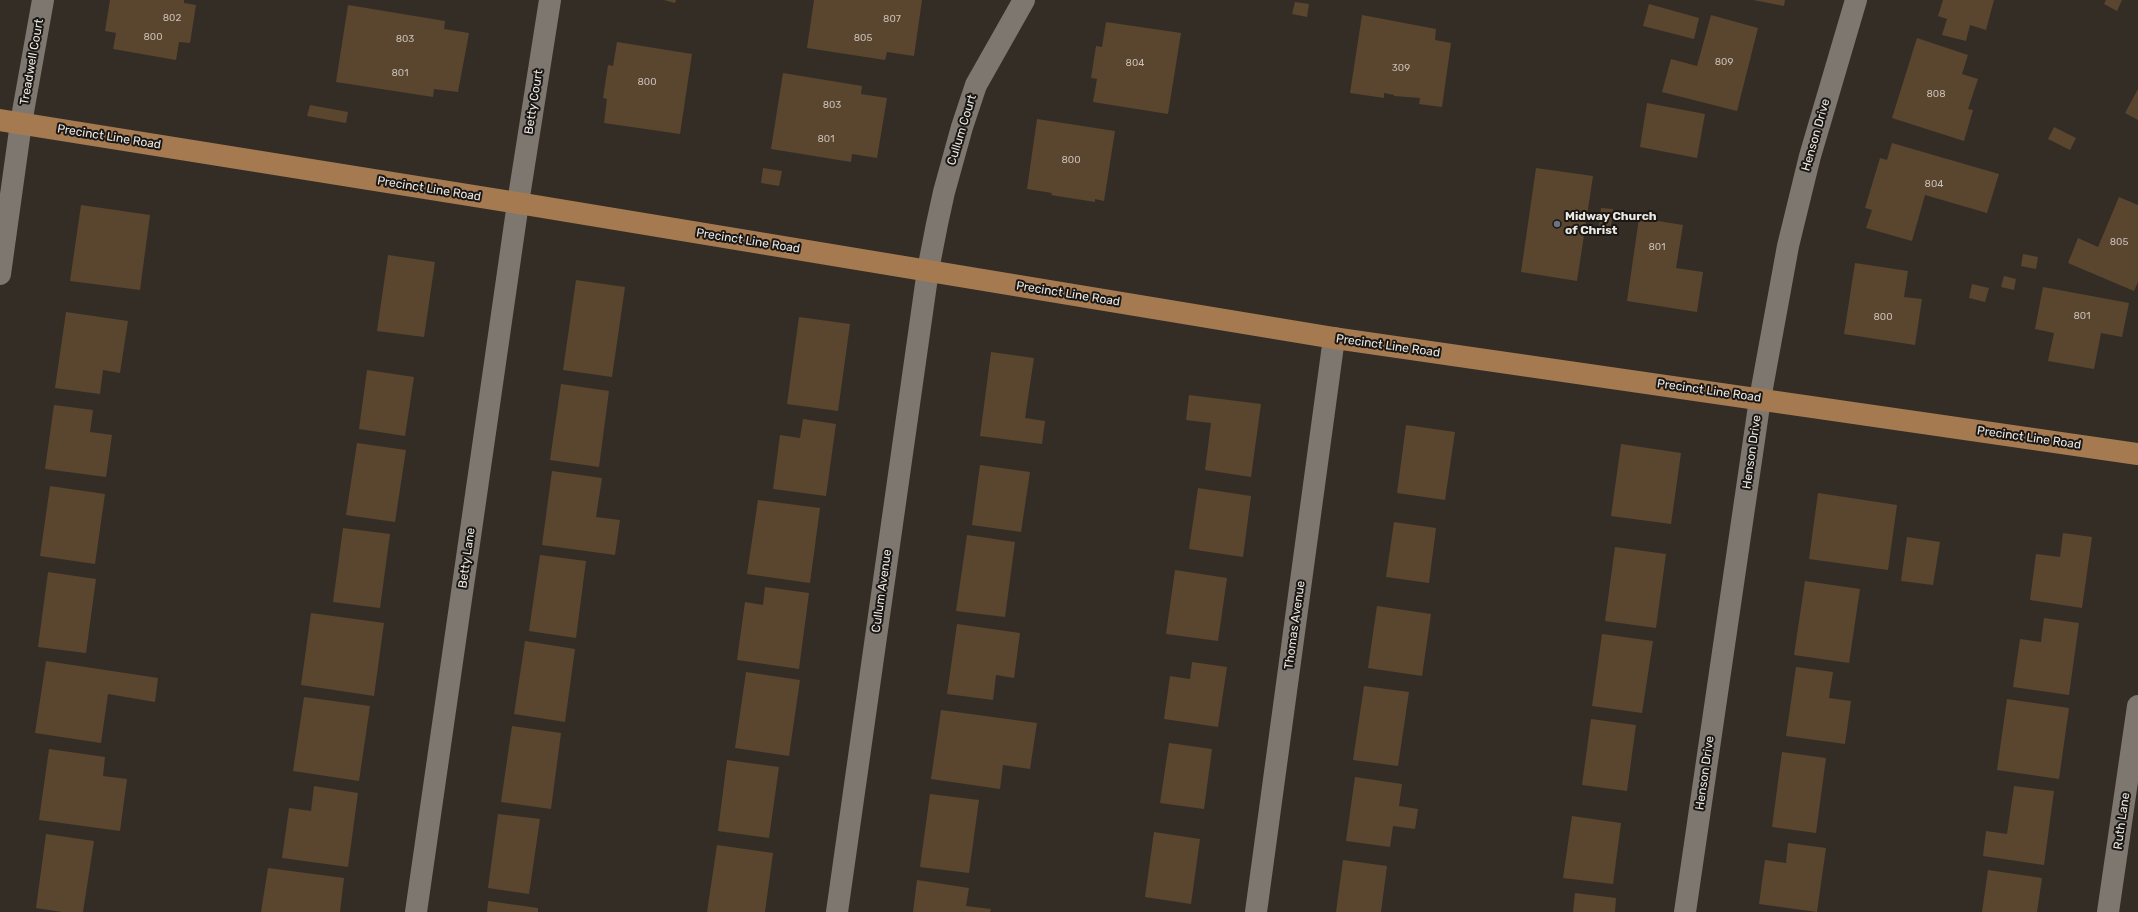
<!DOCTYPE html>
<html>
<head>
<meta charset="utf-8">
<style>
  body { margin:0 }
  canvas { display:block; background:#332d26 }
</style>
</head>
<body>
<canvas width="2138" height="912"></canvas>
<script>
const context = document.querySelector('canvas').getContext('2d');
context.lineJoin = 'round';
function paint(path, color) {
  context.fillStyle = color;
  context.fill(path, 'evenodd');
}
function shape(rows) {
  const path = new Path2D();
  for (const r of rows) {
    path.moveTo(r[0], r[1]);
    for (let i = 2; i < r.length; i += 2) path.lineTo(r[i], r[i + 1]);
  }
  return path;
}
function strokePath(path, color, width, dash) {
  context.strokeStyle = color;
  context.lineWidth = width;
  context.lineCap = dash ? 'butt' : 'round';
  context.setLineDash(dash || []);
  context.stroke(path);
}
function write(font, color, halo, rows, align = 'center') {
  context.font = font + ' Rubik,sans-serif';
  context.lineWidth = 4;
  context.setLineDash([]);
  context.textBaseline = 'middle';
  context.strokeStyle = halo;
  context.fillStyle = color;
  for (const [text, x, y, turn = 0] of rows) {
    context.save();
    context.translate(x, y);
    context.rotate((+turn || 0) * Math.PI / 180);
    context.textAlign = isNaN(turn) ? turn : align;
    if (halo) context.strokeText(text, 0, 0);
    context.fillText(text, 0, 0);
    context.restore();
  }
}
paint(shape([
  [110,0,184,0,184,3,196,5,190,43,179,42,176,60,113,49,116,33,105,31],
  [664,0,676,0,675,3],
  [814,0,922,0,914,56,887,52,885,60,807,48],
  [1753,0,1785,0,1784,6],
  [1943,0,1994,0,1986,30,1970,25,1966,41,1942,35,1947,19,1938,16],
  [2106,0,2122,0,2117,11,2104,4],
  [1295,2,1309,4,1307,17,1292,14],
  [1649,4,1699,18,1694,39,1643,26],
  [348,5,445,21,444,29,469,33,458,92,434,89,433,97,336,82],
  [1362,15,1436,29,1435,40,1451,43,1442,107,1419,104,1420,98,1394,96,1394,95,1384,93,1384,98,1350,93],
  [1711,15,1758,28,1737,111,1662,92,1671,59,1697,66],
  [1106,22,1181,33,1168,114,1093,102,1097,79,1091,78,1096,46,1102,47],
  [1917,38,1968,55,1962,74,1978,79,1968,109,1973,110,1964,141,1892,118],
  [617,42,692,54,680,134,604,123,607,99,603,98,608,65,613,66],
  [783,73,862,86,861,94,887,98,877,158,852,154,851,162,771,149],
  [2138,89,2138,120,2125,113],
  [1647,103,1705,114,1697,158,1640,147],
  [310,105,348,112,346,123,307,116],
  [1037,119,1115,131,1104,201,1095,199,1095,202,1051,195,1052,193,1027,189],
  [2054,127,2076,138,2070,150,2048,139],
  [1892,143,1999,174,1987,213,1925,195,1912,241,1866,228,1872,210,1865,208,1880,158,1887,160],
  [763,168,782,171,779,186,761,183],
  [1536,168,1593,176,1577,281,1521,272],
  [2119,197,2138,205,2138,282,2134,291,2068,263,2078,238,2098,247],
  [81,205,150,215,140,290,70,281],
  [1601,208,1613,209,1611,227,1599,226],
  [1639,218,1683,225,1676,268,1703,272,1697,312,1627,301],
  [2023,254,2038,257,2036,269,2021,266],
  [388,255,435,262,424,337,377,331],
  [1855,263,1908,271,1904,297,1922,299,1915,345,1844,334],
  [2004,276,2016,279,2014,290,2001,287],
  [576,280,625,287,612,377,563,370],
  [1972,284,1989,288,1985,302,1969,298],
  [2043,287,2129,303,2122,337,2101,333,2094,369,2048,361,2054,333,2035,329],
  [66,312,128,321,120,373,103,370,100,394,55,388],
  [799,317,850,324,838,411,787,404],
  [991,352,1034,358,1025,418,1045,421,1042,444,980,436],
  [367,370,414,377,405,436,359,429],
  [561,384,609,391,599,467,550,460],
  [1189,395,1261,404,1251,477,1205,470,1211,423,1186,420],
  [54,405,93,410,90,432,112,435,106,477,45,469],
  [803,419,836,424,826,496,773,489,780,435,800,438],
  [1406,425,1455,432,1445,500,1397,493],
  [357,443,406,450,395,522,346,515],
  [1621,444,1681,453,1671,524,1611,516],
  [980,465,1030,472,1021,532,972,525],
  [552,471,602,478,596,517,620,520,615,555,542,545],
  [50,486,105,494,95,564,40,556],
  [1198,488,1251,496,1243,557,1189,549],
  [1818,493,1897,505,1888,570,1809,559],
  [758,500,820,508,810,583,747,574],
  [1394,522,1436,528,1429,583,1386,577],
  [343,528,390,534,380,608,333,602],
  [2063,533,2092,537,2082,608,2030,600,2036,554,2060,557],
  [967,535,1015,542,1005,617,956,611],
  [1907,537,1940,542,1933,585,1901,581],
  [1615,547,1666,554,1656,628,1605,621],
  [540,555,586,561,576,638,529,631],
  [1175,570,1227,578,1218,641,1166,634],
  [48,572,96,579,86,653,38,647],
  [1805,581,1860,589,1849,663,1794,655],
  [765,587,809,593,799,669,737,660,745,602,763,605],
  [1377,606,1431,614,1422,676,1368,668],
  [311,613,384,623,374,696,301,685],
  [2044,618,2079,623,2069,695,2013,687,2020,639,2041,642],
  [957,624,1020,633,1014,678,996,675,993,700,947,694],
  [1602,634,1653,641,1642,713,1592,706],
  [525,641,575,649,565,722,514,714],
  [46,661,158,678,155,702,108,694,101,743,35,733],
  [1192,662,1227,667,1218,727,1164,719,1170,676,1190,679],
  [1796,667,1833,672,1829,698,1851,701,1845,744,1786,736],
  [746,672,800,680,789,756,735,748],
  [1364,686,1409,692,1398,766,1353,760],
  [304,697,370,706,359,781,293,771],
  [2007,699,2069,708,2059,779,1997,770],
  [941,710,1037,723,1030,769,1003,765,1000,789,931,779],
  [1591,719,1636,725,1627,791,1582,785],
  [512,726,561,733,551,809,501,802],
  [1169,743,1212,749,1204,809,1160,803],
  [49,749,105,757,103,776,127,779,120,831,39,820],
  [1782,752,1826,758,1816,833,1772,827],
  [727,760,779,767,769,838,718,831],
  [1355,777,1402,784,1399,806,1418,809,1415,829,1393,826,1390,847,1346,841],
  [314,786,358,793,348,867,282,858,289,808,311,811],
  [2014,786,2054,791,2044,865,1983,856,1986,831,2007,834],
  [930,794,979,800,969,873,920,867],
  [498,814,540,819,529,894,488,888],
  [1572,816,1621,823,1613,884,1563,878],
  [1154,832,1200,839,1191,904,1145,897],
  [46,834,94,841,83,912,62,912,36,908],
  [1788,843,1826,848,1817,912,1759,904,1765,860,1786,863],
  [717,845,773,853,765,912,707,912],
  [1343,860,1387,866,1381,912,1336,912],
  [268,868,344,878,340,912,261,912],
  [1988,870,2042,878,2037,912,1982,912],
  [917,880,969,888,966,906,991,909,990,912,913,912],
  [1575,893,1616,898,1615,912,1573,912],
  [488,901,538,908,538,912,487,912]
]), '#5a452e');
strokePath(shape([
  [0,274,21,123,43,0],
  [416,912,518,203,550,0],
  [837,912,928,270,937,224,944,192,962,127,976,85,1024,0],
  [1256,912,1334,338],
  [1685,912,1760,399,1788,246,1810,156,1856,0],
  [2108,912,2138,706]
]), '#7e7770', 22);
strokePath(shape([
  [0,120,518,203,1334,338,2138,454]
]), '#a57a51', 22);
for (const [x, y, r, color] of [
  [1557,224,4,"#6b7280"]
]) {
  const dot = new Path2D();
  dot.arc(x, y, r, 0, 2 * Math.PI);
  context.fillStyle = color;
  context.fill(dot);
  strokePath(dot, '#191613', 1.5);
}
write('10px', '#c8bfb6', null, [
  ["802",172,18],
  ["807",892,19],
  ["800",153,37],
  ["805",863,38],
  ["803",405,39],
  ["809",1724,62],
  ["804",1135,63],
  ["309",1401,68],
  ["801",400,73],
  ["800",647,82],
  ["808",1936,94],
  ["803",832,105],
  ["801",826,139],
  ["800",1071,160],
  ["804",1934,184],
  ["805",2119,242],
  ["801",1657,247],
  ["801",2082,316],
  ["800",1883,317]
]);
write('12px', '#ece8e3', '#191613', [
  ["Treadwell Court",32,62,-80],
  ["Betty Court",534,102,-81],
  ["Cullum Court",962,130,-73],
  ["Henson Drive",1816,135,-74],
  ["Precinct Line Road",109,137,9],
  ["Precinct Line Road",429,189,9],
  ["Precinct Line Road",748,241,9],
  ["Precinct Line Road",1068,294,9],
  ["Precinct Line Road",1388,346,8],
  ["Precinct Line Road",1709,391,8],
  ["Precinct Line Road",2029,438,8],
  ["Henson Drive",1752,452,-82],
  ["Betty Lane",467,558,-82],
  ["Cullum Avenue",882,591,-82],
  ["Thomas Avenue",1295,625,-82],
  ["Henson Drive",1705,773,-82],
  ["Ruth Lane",2122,821,-82]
]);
write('bold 12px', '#ece8e3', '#191613', [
  ["Midway Church",1565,217],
  ["of Christ",1565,231]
], 'left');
</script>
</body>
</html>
